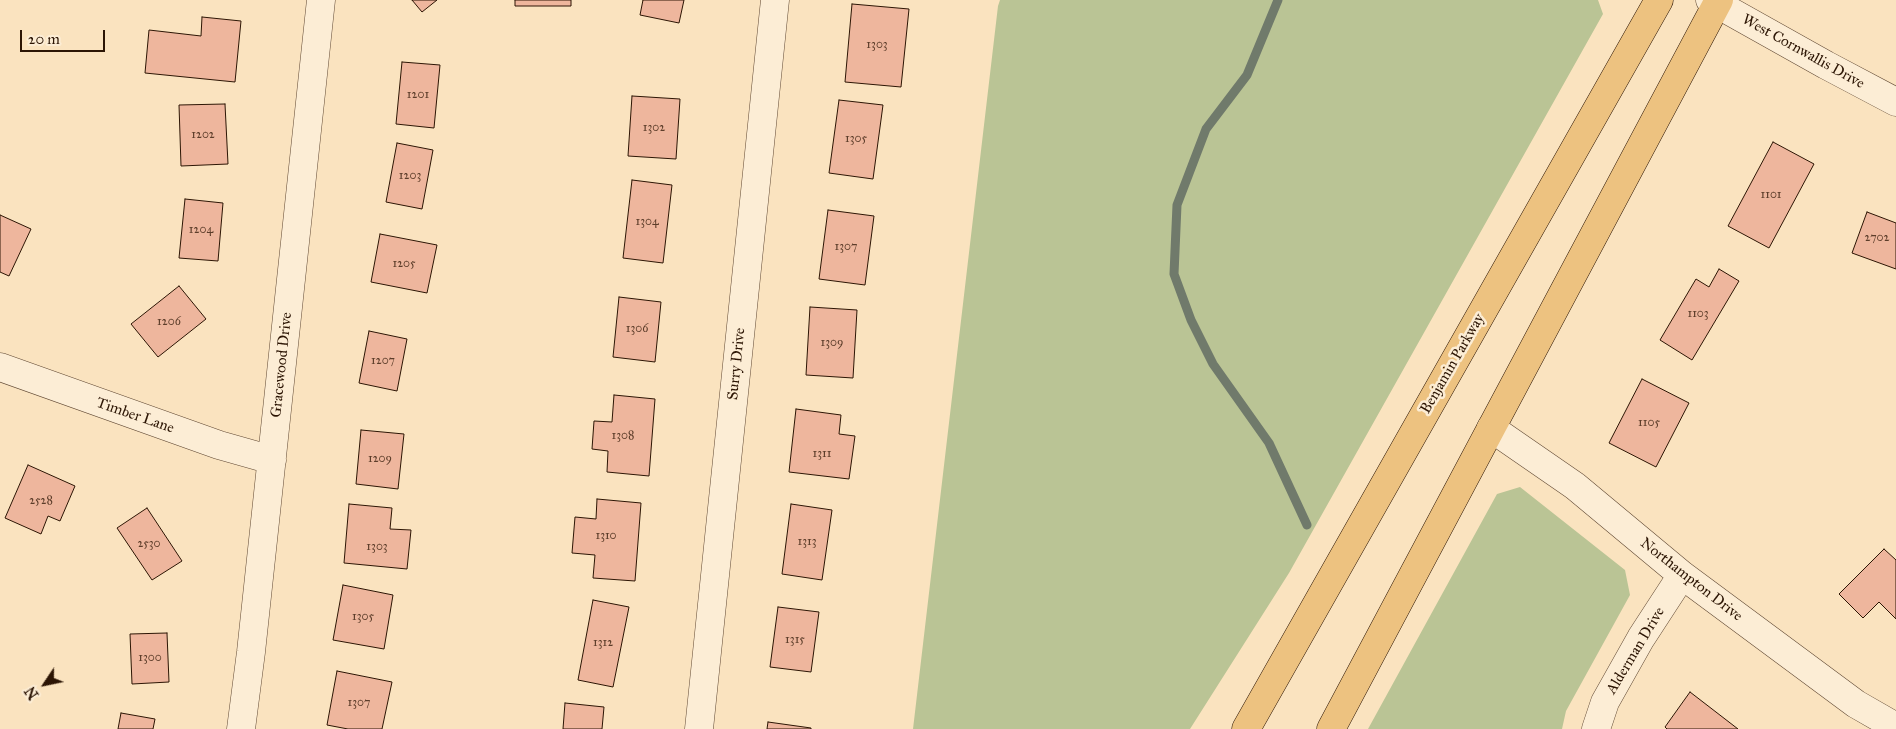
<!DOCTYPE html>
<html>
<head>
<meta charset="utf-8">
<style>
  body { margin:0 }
  #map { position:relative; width:1896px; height:729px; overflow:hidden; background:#fae3bf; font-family:"IM FELL Great Primer",serif }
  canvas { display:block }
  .north { position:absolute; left:20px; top:659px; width:50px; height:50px; -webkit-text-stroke:4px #fcedd5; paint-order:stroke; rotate:236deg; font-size:14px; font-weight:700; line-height:20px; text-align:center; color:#2c1504 }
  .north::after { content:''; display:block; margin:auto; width:18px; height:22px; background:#2c1504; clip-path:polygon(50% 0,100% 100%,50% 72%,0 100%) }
  .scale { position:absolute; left:20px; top:30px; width:85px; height:22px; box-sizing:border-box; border:2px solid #2c1504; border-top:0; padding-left:6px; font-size:15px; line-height:18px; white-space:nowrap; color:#2c1504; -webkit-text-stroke:4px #fcedd5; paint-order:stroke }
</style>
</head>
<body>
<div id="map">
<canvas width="1896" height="729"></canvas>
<div class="north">N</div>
<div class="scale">20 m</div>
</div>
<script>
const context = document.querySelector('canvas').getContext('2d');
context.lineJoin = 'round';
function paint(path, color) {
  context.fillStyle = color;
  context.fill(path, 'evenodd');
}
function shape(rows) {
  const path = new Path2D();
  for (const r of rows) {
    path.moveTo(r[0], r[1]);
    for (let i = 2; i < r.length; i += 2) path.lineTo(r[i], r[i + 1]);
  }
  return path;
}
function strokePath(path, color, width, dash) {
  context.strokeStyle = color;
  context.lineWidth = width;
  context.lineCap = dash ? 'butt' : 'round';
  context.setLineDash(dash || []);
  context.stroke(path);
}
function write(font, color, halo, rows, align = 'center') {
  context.font = font + ' "IM FELL Great Primer",serif';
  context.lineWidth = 5;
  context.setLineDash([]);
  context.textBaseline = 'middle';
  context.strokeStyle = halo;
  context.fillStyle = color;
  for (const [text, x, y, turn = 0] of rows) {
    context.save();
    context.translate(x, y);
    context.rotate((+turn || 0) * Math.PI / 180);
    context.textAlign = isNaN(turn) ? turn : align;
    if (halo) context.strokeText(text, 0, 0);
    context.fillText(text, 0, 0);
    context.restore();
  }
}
paint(shape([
  [1000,0,1598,0,1603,14,1289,573,1190,729,913,729,998,6],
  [1520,487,1625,570,1630,595,1566,711,1562,729,1368,729,1497,494]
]), '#bac495');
strokePath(shape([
  [1278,0,1247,75,1206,129,1177,205,1174,274,1191,320,1213,364,1269,443,1307,525]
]), '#707a6b', 9);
const building = shape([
  [412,0,437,0,422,12,412,0],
  [515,0,571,0,571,6,515,6,515,0],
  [643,0,684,0,679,23,640,15,643,0],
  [852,4,909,9,901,87,845,82,852,4],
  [202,17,241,21,235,82,145,73,149,30,201,36,202,17],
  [402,62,440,65,434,128,396,124,402,62],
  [632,96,680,99,676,159,628,156,632,96],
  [839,100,883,105,873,179,829,173,839,100],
  [225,104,228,164,181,166,179,105,225,104],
  [1773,142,1814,164,1769,248,1728,226,1773,142],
  [397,143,433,150,422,209,386,202,397,143],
  [632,180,672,185,663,263,623,258,632,180],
  [185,199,223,203,218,261,179,258,185,199],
  [828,210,874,216,865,285,819,279,828,210],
  [1867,212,1896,223,1896,269,1852,253,1867,212],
  [0,215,31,229,9,276,0,272,0,215],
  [380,234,437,245,427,293,371,282,380,234],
  [1719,269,1739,281,1692,360,1660,340,1696,279,1709,287,1719,269],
  [179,286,206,319,158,357,131,324,179,286],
  [619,297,661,302,655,362,613,357,619,297],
  [810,307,857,310,853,378,806,375,810,307],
  [369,331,407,339,397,391,359,383,369,331],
  [1642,379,1689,403,1656,467,1609,443,1642,379],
  [614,395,655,399,649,476,607,472,608,451,592,449,594,421,612,422,614,395],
  [796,409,841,415,839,434,855,436,849,479,789,472,796,409],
  [361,430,404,434,398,489,356,484,361,430],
  [28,465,75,486,60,521,48,516,41,534,5,518,28,465],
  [597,499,641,503,635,581,593,578,595,555,572,553,575,517,596,519,597,499],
  [349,504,392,508,390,529,411,530,407,569,344,563,349,504],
  [791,504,832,510,822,580,782,574,791,504],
  [147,508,182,561,152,580,117,528,147,508],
  [1884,549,1896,560,1896,619,1879,602,1863,618,1839,594,1884,549],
  [343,585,393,595,384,649,333,640,343,585],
  [593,600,629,607,613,687,578,680,593,600],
  [778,607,819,612,811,672,770,667,778,607],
  [167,633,169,682,132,684,130,634,167,633],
  [337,671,392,682,382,729,348,729,327,725,337,671],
  [1690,692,1738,729,1667,729,1665,727,1690,692],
  [565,703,604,707,602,729,563,729,565,703],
  [121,713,155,719,153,729,118,729,121,713],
  [768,722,811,728,811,729,767,729,768,722]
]);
paint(building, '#eeb69d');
strokePath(building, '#2c1504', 1);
const minor = shape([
  [0,367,219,445,272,460],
  [1491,428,1575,486,1682,575,1856,704,1896,727],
  [241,729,251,652,321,0],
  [699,729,775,0],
  [1596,729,1605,702,1641,638,1682,575]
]);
const tertiary = shape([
  [1710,0,1826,65,1896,102]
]);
const trunk = shape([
  [1246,729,1659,0],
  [1331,729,1719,0]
]);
strokePath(minor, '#604833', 29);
strokePath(tertiary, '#604833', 29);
strokePath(trunk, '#2c1504', 29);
strokePath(minor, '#fcedd5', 28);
strokePath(tertiary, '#fcedd5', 28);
strokePath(trunk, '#edc280', 28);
write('12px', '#5c3d2a', null, [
  ["1303",877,45],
  ["1201",418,95],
  ["1302",654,128],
  ["1202",203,135],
  ["1305",856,139],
  ["1203",410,176],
  ["1101",1771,195],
  ["1304",647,222],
  ["1204",201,230],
  ["2702",1877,238],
  ["1307",846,247],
  ["1205",404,264],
  ["1103",1698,314],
  ["1206",169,322],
  ["1306",637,329],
  ["1309",832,343],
  ["1207",383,361],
  ["1105",1649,423],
  ["1308",623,436],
  ["1311",822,454],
  ["1209",380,459],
  ["2528",41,501],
  ["1310",606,536],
  ["1313",807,542],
  ["2530",149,544],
  ["1303",377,547],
  ["1305",363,617],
  ["1315",795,640],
  ["1312",603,643],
  ["1300",150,658],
  ["1307",359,703]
]);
write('15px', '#2c1504', '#fcedd5', [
  ["West Cornwallis Drive",1803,52,29],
  ["Surry Drive",737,364,-84],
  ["Benjamin Parkway",1453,364,-60],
  ["Gracewood Drive",282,365,-84],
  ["Timber Lane",135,416,19],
  ["Northampton Drive",1691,580,38],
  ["Alderman Drive",1636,651,-59]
]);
</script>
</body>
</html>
